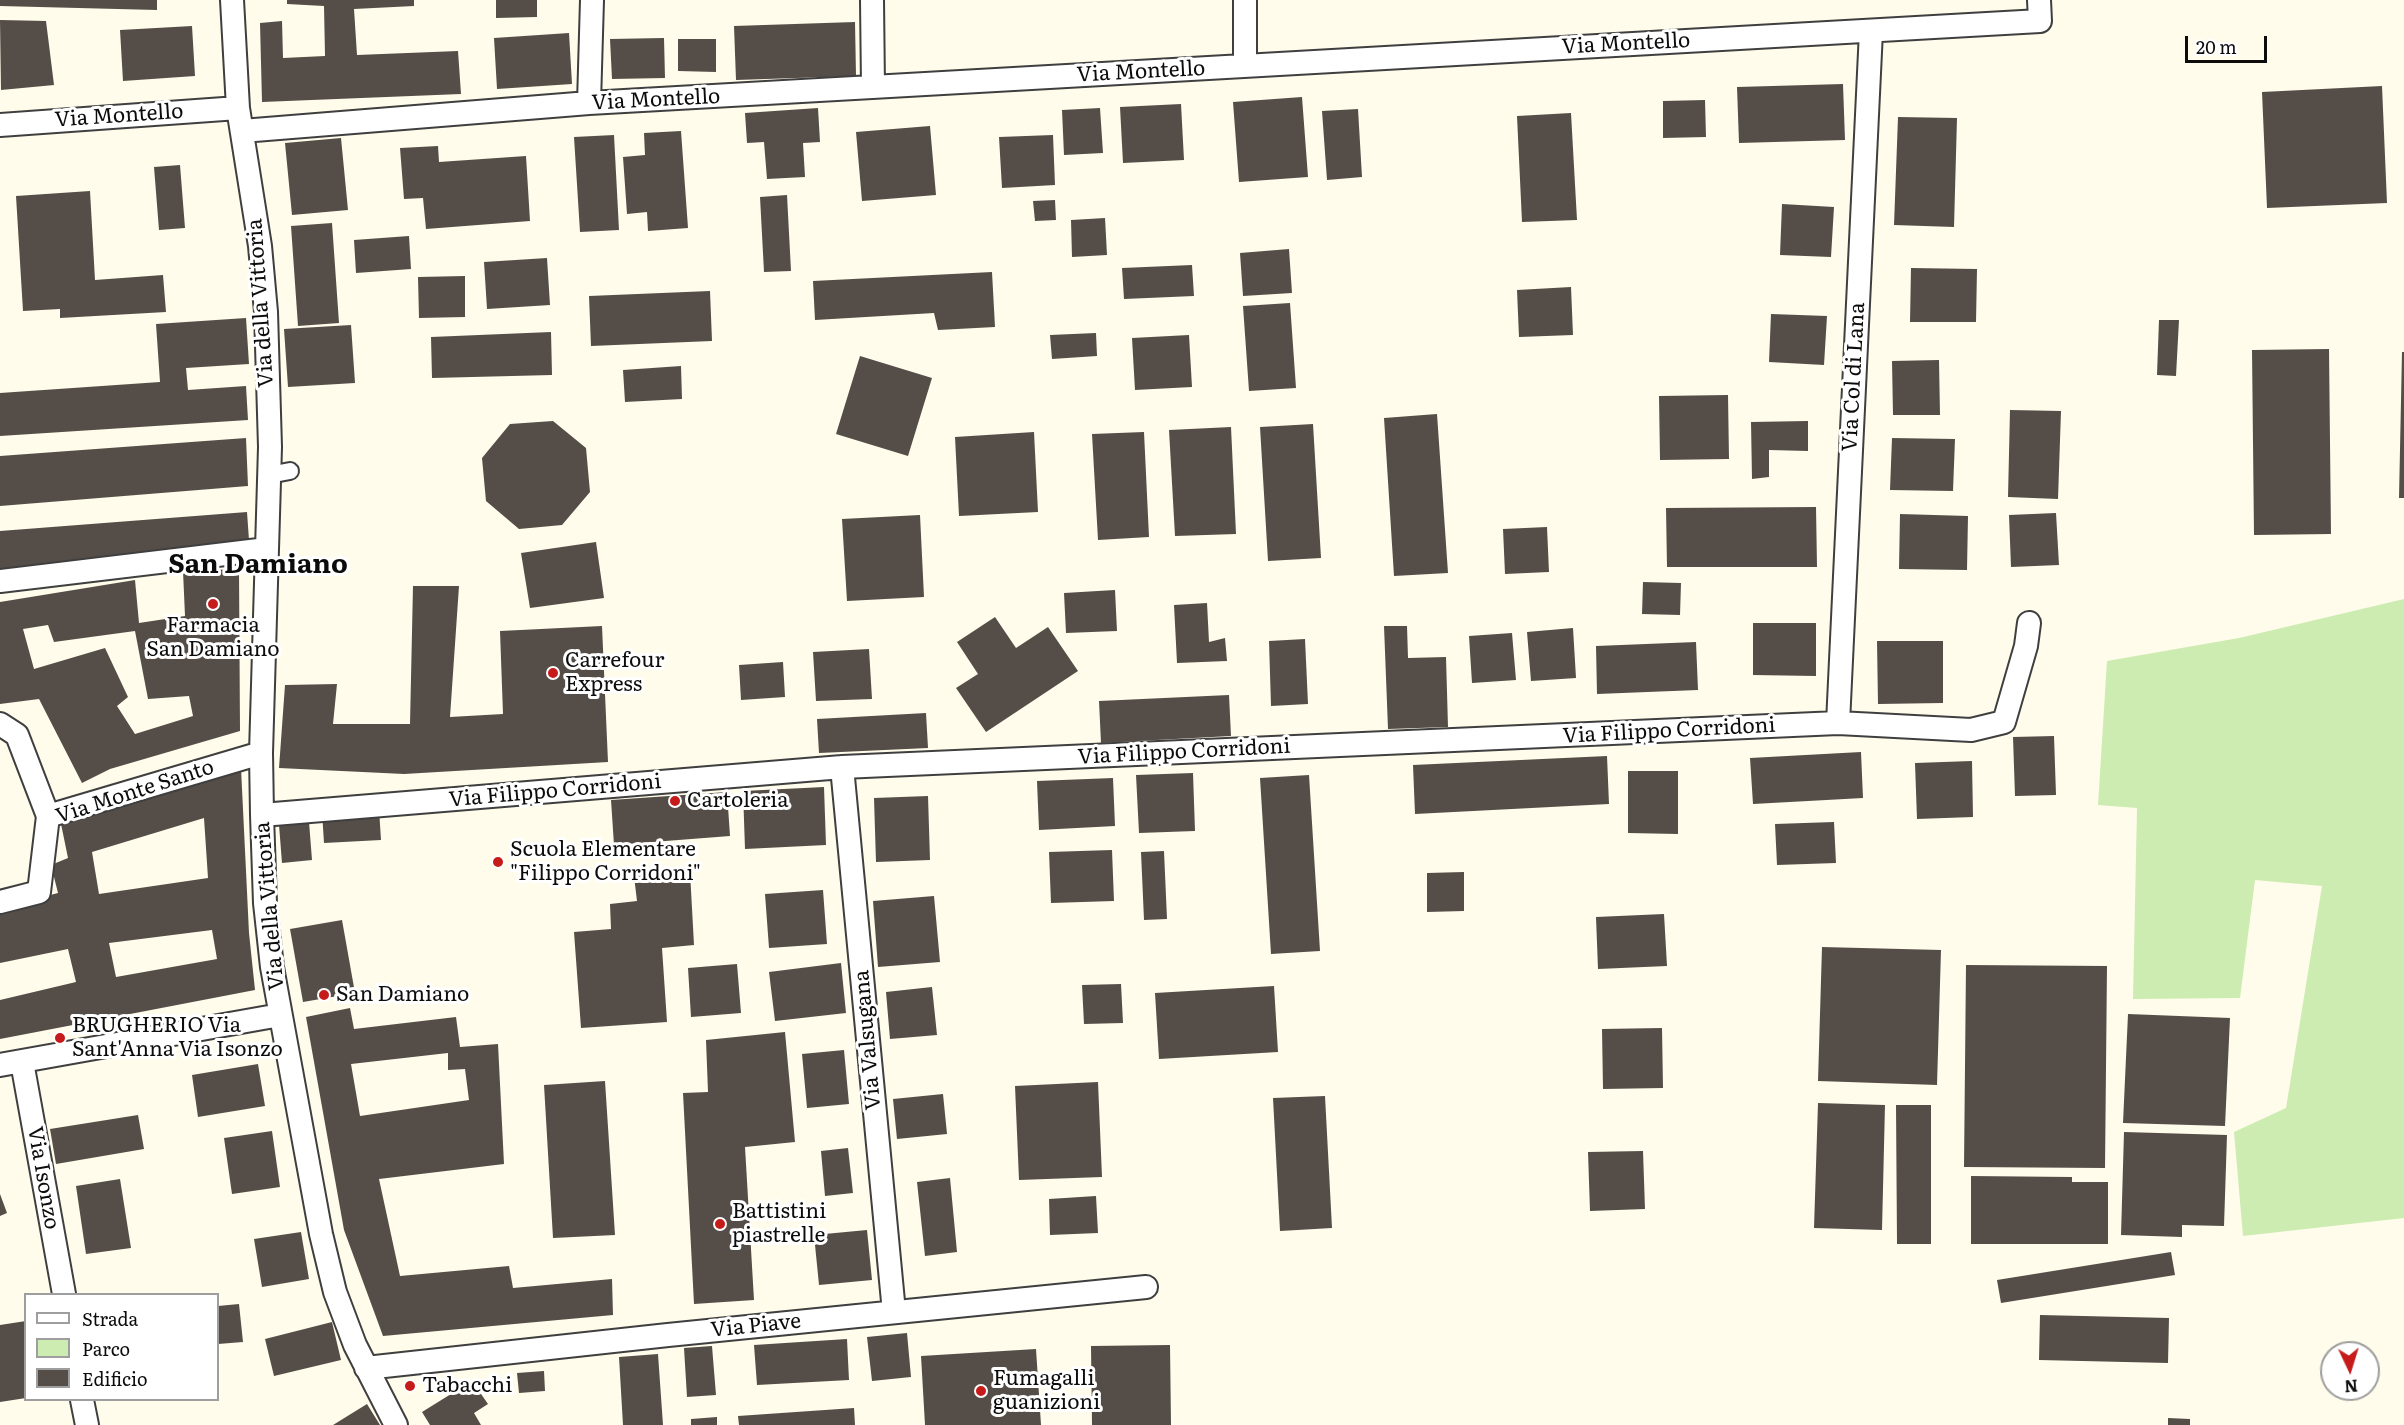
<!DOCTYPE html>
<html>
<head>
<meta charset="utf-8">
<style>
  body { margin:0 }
  #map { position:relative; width:2404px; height:1425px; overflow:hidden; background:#fffceb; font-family:Literata,serif }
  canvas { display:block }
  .legend { position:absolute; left:24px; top:1293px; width:195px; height:108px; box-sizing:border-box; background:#fff; border:2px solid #9e9e9e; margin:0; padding:8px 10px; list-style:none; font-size:18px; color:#0c0c0c }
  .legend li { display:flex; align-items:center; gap:12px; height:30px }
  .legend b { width:30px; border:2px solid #9e9e9e }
  .north { position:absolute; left:2320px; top:1341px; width:60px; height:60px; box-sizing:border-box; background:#fff; border:2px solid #9e9e9e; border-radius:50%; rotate:176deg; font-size:16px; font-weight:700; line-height:24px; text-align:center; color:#0c0c0c }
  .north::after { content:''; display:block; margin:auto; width:21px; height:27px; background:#c51c1b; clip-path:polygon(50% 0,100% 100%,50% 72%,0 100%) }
  .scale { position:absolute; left:2185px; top:36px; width:82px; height:27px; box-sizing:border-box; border:3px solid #0c0c0c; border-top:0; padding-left:8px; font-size:18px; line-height:21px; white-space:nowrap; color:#0c0c0c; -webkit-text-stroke:4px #fff; paint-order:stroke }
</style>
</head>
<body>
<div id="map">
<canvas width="2404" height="1425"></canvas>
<ul class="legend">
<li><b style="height:8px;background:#fff"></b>Strada</li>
<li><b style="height:16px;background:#cdecb2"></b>Parco</li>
<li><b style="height:16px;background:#554e48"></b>Edificio</li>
</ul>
<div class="north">N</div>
<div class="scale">20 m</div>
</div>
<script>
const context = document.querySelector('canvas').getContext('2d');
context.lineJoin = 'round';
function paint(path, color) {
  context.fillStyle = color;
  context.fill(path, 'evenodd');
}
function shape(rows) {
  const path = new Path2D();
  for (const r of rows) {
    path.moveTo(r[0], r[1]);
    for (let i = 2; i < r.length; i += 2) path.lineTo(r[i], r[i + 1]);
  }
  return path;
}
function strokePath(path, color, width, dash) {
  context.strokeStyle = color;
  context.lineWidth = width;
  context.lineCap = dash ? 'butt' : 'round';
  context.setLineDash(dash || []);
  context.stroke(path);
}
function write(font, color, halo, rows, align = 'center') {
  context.font = font + ' Literata,serif';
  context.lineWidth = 6;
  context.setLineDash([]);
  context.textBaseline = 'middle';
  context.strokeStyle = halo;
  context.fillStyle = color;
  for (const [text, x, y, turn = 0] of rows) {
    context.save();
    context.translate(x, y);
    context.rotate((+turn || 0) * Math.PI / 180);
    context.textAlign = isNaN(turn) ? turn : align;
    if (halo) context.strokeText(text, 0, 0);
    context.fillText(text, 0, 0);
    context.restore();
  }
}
paint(shape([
  [2404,599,2404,1218,2243,1236,2234,1132,2286,1108,2322,886,2255,880,2240,998,2133,999,2137,808,2098,805,2107,661,2239,638]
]), '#cdecb2');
paint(shape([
  [0,0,157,0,157,10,0,6],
  [287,0,414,0,414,6,354,9,357,55,458,51,461,94,262,102,260,23,282,21,283,58,325,56,324,6,287,4],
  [496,0,537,0,537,17,496,18],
  [0,20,46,21,54,85,1,90],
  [855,22,856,76,736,80,734,26],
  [192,26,195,76,123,81,120,30],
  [569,33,572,84,497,89,494,38],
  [664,38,665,78,612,79,610,39],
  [678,39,716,39,716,72,678,71],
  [1843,84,1845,140,1739,143,1737,87],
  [2382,86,2387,203,2267,208,2262,92],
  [1302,97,1308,177,1239,182,1233,102],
  [1705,100,1706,137,1663,138,1663,101],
  [1181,104,1184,160,1123,163,1120,107],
  [818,108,820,142,803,143,805,177,767,179,764,142,747,143,745,113],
  [1100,108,1103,153,1064,155,1062,110],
  [1358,109,1362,177,1327,180,1322,111],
  [1571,113,1577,220,1522,222,1517,116],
  [1898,117,1957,118,1954,227,1894,225],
  [930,126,936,195,862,201,856,132],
  [681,131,688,228,648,231,647,212,627,214,623,157,645,155,644,133],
  [614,135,619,230,580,232,574,137],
  [1053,135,1055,185,1002,188,999,137],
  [341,138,348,210,292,215,285,143],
  [438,146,439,162,526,156,530,221,426,229,423,198,404,199,400,148],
  [180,165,185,228,159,230,154,167],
  [90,191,95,280,163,275,166,312,60,318,60,309,23,311,16,196],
  [787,195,791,271,764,272,760,197],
  [1055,200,1056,220,1035,221,1033,201],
  [1782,204,1834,207,1831,257,1780,255],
  [1105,218,1107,255,1072,257,1071,220],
  [332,223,339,323,298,326,291,226],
  [409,236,411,269,356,273,354,240],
  [1289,249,1292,293,1243,296,1240,253],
  [547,258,550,305,487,309,484,262],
  [1192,265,1194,296,1124,299,1122,268],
  [1911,268,1977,269,1976,322,1910,322],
  [992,272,995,327,938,330,934,313,815,320,813,281],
  [465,276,465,317,419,318,418,277],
  [1571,287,1573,335,1519,337,1517,290],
  [710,291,712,341,591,346,589,296],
  [1290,303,1296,388,1249,391,1243,306],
  [1771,314,1827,316,1824,365,1769,362],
  [246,318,249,364,186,368,188,390,246,386,248,420,0,436,0,393,160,382,156,324],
  [2159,320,2179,320,2176,376,2157,375],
  [351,325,355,383,288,387,284,329],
  [551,332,552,375,432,378,431,337],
  [1096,333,1097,356,1052,359,1050,335],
  [1189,335,1192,387,1135,390,1132,338],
  [2329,349,2331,534,2254,535,2252,350],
  [2402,352,2404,352,2404,498,2399,498],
  [860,356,932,378,908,456,836,434],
  [1939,360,1940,415,1893,415,1892,361],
  [681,366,682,399,625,402,623,370],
  [1728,395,1729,459,1660,460,1659,396],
  [2010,410,2061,411,2058,499,2008,497],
  [1437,414,1448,573,1394,576,1384,418],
  [553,421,586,448,590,492,562,525,519,529,486,501,482,458,510,424],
  [1808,421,1808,451,1769,450,1769,477,1752,479,1751,422],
  [1313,424,1321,558,1268,561,1260,427],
  [1231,427,1236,534,1175,536,1169,430],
  [1034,432,1038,512,959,516,955,437],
  [1144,432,1149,537,1098,540,1092,434],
  [246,438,248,486,0,506,0,456],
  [1892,438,1955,439,1953,491,1890,490],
  [1816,507,1817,567,1667,567,1666,508],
  [247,512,249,540,127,556,0,569,0,531],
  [2056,513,2059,565,2011,567,2009,515],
  [1900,514,1968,516,1967,570,1899,569],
  [920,515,924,597,847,601,842,519],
  [1547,527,1549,572,1505,574,1503,529],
  [596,542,604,598,530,608,521,553],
  [239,569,240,731,110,769,82,783,39,699,0,704,0,602,135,580,139,623,185,616,183,571],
  [48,625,54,642,135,631,148,699,189,696,193,716,135,734,117,706,128,697,105,648,34,669,23,629],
  [1643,582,1681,583,1680,615,1642,614],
  [413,586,459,586,450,717,503,714,500,631,602,626,608,762,404,774,279,768,285,685,337,684,333,724,410,724],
  [1115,590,1117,631,1066,633,1064,593],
  [1207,603,1209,642,1225,638,1227,661,1177,663,1174,605],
  [995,617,1016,648,1048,627,1078,671,986,732,956,688,978,674,957,642],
  [1753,623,1816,623,1816,676,1753,675],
  [1384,626,1407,626,1408,658,1446,657,1448,727,1388,729],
  [1573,628,1576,678,1531,681,1527,632],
  [1512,633,1516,680,1472,683,1469,636],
  [1305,639,1308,704,1271,706,1269,641],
  [1877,641,1943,641,1943,703,1878,704],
  [1696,642,1698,690,1597,694,1596,646],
  [869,649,872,699,816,701,813,652],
  [783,662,785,697,741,700,739,665],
  [1229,695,1231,736,1101,743,1099,701],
  [926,713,928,748,819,753,817,719],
  [2054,736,2056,795,2015,796,2013,737],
  [1861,752,1863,798,1753,804,1750,758],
  [1607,756,1609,804,1415,814,1413,765],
  [1972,761,1973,817,1917,819,1915,763],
  [241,768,249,933,255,990,0,1039,0,1000,76,982,68,949,0,963,0,908,58,893,51,865,68,858,60,819],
  [204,818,208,878,99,894,92,852],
  [212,930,217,959,116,977,109,943],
  [1628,771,1678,771,1678,834,1628,833],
  [1193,773,1195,831,1139,833,1136,775],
  [1309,775,1320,951,1271,954,1260,778],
  [1113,778,1115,826,1039,830,1037,781],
  [824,787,826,845,745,849,743,791],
  [727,792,730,836,614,845,611,800],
  [928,796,930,860,876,862,874,798],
  [308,809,312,860,282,863,278,812],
  [379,809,381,840,324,843,322,812],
  [1834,822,1836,863,1777,865,1775,824],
  [1112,850,1114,901,1051,903,1049,852],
  [1164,851,1167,919,1144,920,1141,852],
  [690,872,694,945,662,948,667,1022,581,1028,574,932,611,929,610,904,637,901,634,876],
  [1464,872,1464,911,1427,912,1427,873],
  [823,890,827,944,769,948,765,894],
  [934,896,940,962,878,967,873,901],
  [1664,914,1667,966,1598,969,1596,917],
  [342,920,355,993,303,1002,290,929],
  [1822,947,1941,950,1937,1085,1818,1081],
  [841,963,846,1013,775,1021,769,972],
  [737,964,741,1013,691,1017,688,968],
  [1966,965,2107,966,2105,1168,1964,1167],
  [1121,984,1123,1023,1084,1024,1082,985],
  [1274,986,1278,1052,1159,1059,1155,993],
  [932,987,937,1035,890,1039,886,992],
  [350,1008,354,1029,456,1017,460,1047,498,1044,504,1164,379,1179,400,1276,509,1266,513,1288,612,1279,613,1315,383,1336,344,1230,306,1017],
  [448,1053,448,1070,465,1069,469,1100,360,1116,351,1064],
  [2128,1014,2230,1018,2225,1126,2123,1123],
  [1662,1028,1663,1088,1603,1089,1602,1029],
  [785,1032,795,1142,745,1147,754,1300,694,1304,683,1093,708,1092,706,1040],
  [844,1050,849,1104,807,1108,802,1054],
  [258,1064,265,1106,198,1117,192,1075],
  [605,1081,615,1235,553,1238,544,1085],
  [1098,1082,1102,1177,1019,1180,1015,1086],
  [943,1094,947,1134,897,1139,893,1099],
  [1325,1096,1332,1228,1280,1231,1273,1098],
  [1818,1103,1885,1105,1882,1230,1814,1228],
  [1896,1105,1931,1105,1931,1244,1897,1244],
  [138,1115,144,1149,56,1164,50,1129],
  [272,1131,280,1187,232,1194,224,1138],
  [2124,1132,2227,1135,2224,1226,2182,1225,2182,1237,2121,1235],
  [848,1148,853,1193,825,1196,821,1151],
  [1643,1151,1645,1209,1590,1211,1588,1152],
  [1971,1176,2072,1177,2072,1182,2108,1182,2108,1244,1971,1244],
  [950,1178,957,1252,925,1256,917,1182],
  [120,1179,131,1248,86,1254,76,1186],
  [0,1194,7,1213,0,1216],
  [1096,1196,1098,1233,1050,1235,1049,1199],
  [867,1230,872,1280,819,1285,814,1235],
  [301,1232,309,1279,262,1287,254,1239],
  [2171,1252,2175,1275,2001,1303,1997,1280],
  [239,1304,243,1342,218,1344,218,1306],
  [2040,1315,2169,1318,2168,1363,2039,1360],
  [26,1321,26,1398,0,1402,0,1325],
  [332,1322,341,1360,274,1376,265,1339],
  [907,1333,911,1377,872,1381,867,1337],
  [847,1339,849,1380,757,1385,754,1345],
  [1170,1345,1171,1425,1092,1425,1091,1346],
  [712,1346,716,1395,687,1397,684,1348],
  [1036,1349,1041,1425,925,1425,921,1356],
  [658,1354,663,1425,623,1425,619,1357],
  [544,1371,545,1391,519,1393,517,1373],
  [472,1381,488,1404,474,1413,481,1425,430,1425,422,1412],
  [367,1404,380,1425,333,1425],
  [854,1408,855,1425,739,1425,738,1416],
  [717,1417,717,1425,691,1425,691,1419],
  [2168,1418,2190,1419,2190,1425,2168,1425]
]), '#554e48');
const pedestrian = shape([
  [269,475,290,471]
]);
const minor = shape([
  [232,0,238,108,260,246,266,312,270,447,261,753,262,815,265,903,272,967,321,1234,335,1292,355,1345,396,1425],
  [872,0,873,87],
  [1245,0,1245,66],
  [589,103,592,0],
  [0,125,238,108],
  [242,131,589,103,2040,21,2039,0],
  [0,581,267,549],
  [1838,723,1871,31],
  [0,724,17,735,48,816,39,892,0,902],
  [842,767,894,1312],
  [262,815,842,767,1838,723,1971,730,2004,722,2026,646,2029,623],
  [48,816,261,753],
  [22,1062,64,1294],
  [0,1065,280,1015],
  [366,1368,668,1335,1146,1287],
  [82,1400,87,1425]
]);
strokePath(pedestrian, '#3f3f3f', 20);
strokePath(minor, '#3f3f3f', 26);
strokePath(pedestrian, '#fff', 16);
strokePath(minor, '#fff', 22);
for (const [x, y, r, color] of [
  [213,604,6,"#c51c1b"],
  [553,673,6,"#c51c1b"],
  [675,801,6,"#c51c1b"],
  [498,862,6,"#c51c1b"],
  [324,995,6,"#c51c1b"],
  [60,1038,6,"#c51c1b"],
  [720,1224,6,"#c51c1b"],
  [410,1386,6,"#c51c1b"],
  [981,1391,6,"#c51c1b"]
]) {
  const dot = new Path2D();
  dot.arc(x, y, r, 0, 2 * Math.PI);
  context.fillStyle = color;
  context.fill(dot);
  strokePath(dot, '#fff', 2);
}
write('21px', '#0c0c0c', '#fff', [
  ["Via Montello",1626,44,-3],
  ["Via Montello",1141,72,-3],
  ["Via Montello",656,100,-3],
  ["Via Montello",119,116,-4],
  ["Via della Vittoria",261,303,-94],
  ["Via Col di Lana",1854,377,-87],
  ["Via Filippo Corridoni",1669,731,-3],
  ["Via Filippo Corridoni",1184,752,-3],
  ["Via Filippo Corridoni",555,791,-5],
  ["Via Monte Santo",135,792,-18],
  ["Via della Vittoria",270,906,-95],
  ["Via Valsugana",868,1040,-95],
  ["Via Isonzo",43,1178,80],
  ["Via Piave",756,1326,-6]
]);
write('21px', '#0c0c0c', '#fff', [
  ["Farmacia",213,626,"center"],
  ["San Damiano",213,650,"center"],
  ["Carrefour",565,661],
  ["Express",565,685],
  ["Cartoleria",687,801],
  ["Scuola Elementare",510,850],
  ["\"Filippo Corridoni\"",510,874],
  ["San Damiano",336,995],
  ["BRUGHERIO Via",72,1026],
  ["Sant'Anna Via Isonzo",72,1050],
  ["Battistini",732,1212],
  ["piastrelle",732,1236],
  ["Fumagalli",993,1379],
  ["guanizioni",993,1403],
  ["Tabacchi",422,1386]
], 'left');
write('bold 27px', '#0c0c0c', '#fff', [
  ["San Damiano",258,565]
]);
</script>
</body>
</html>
